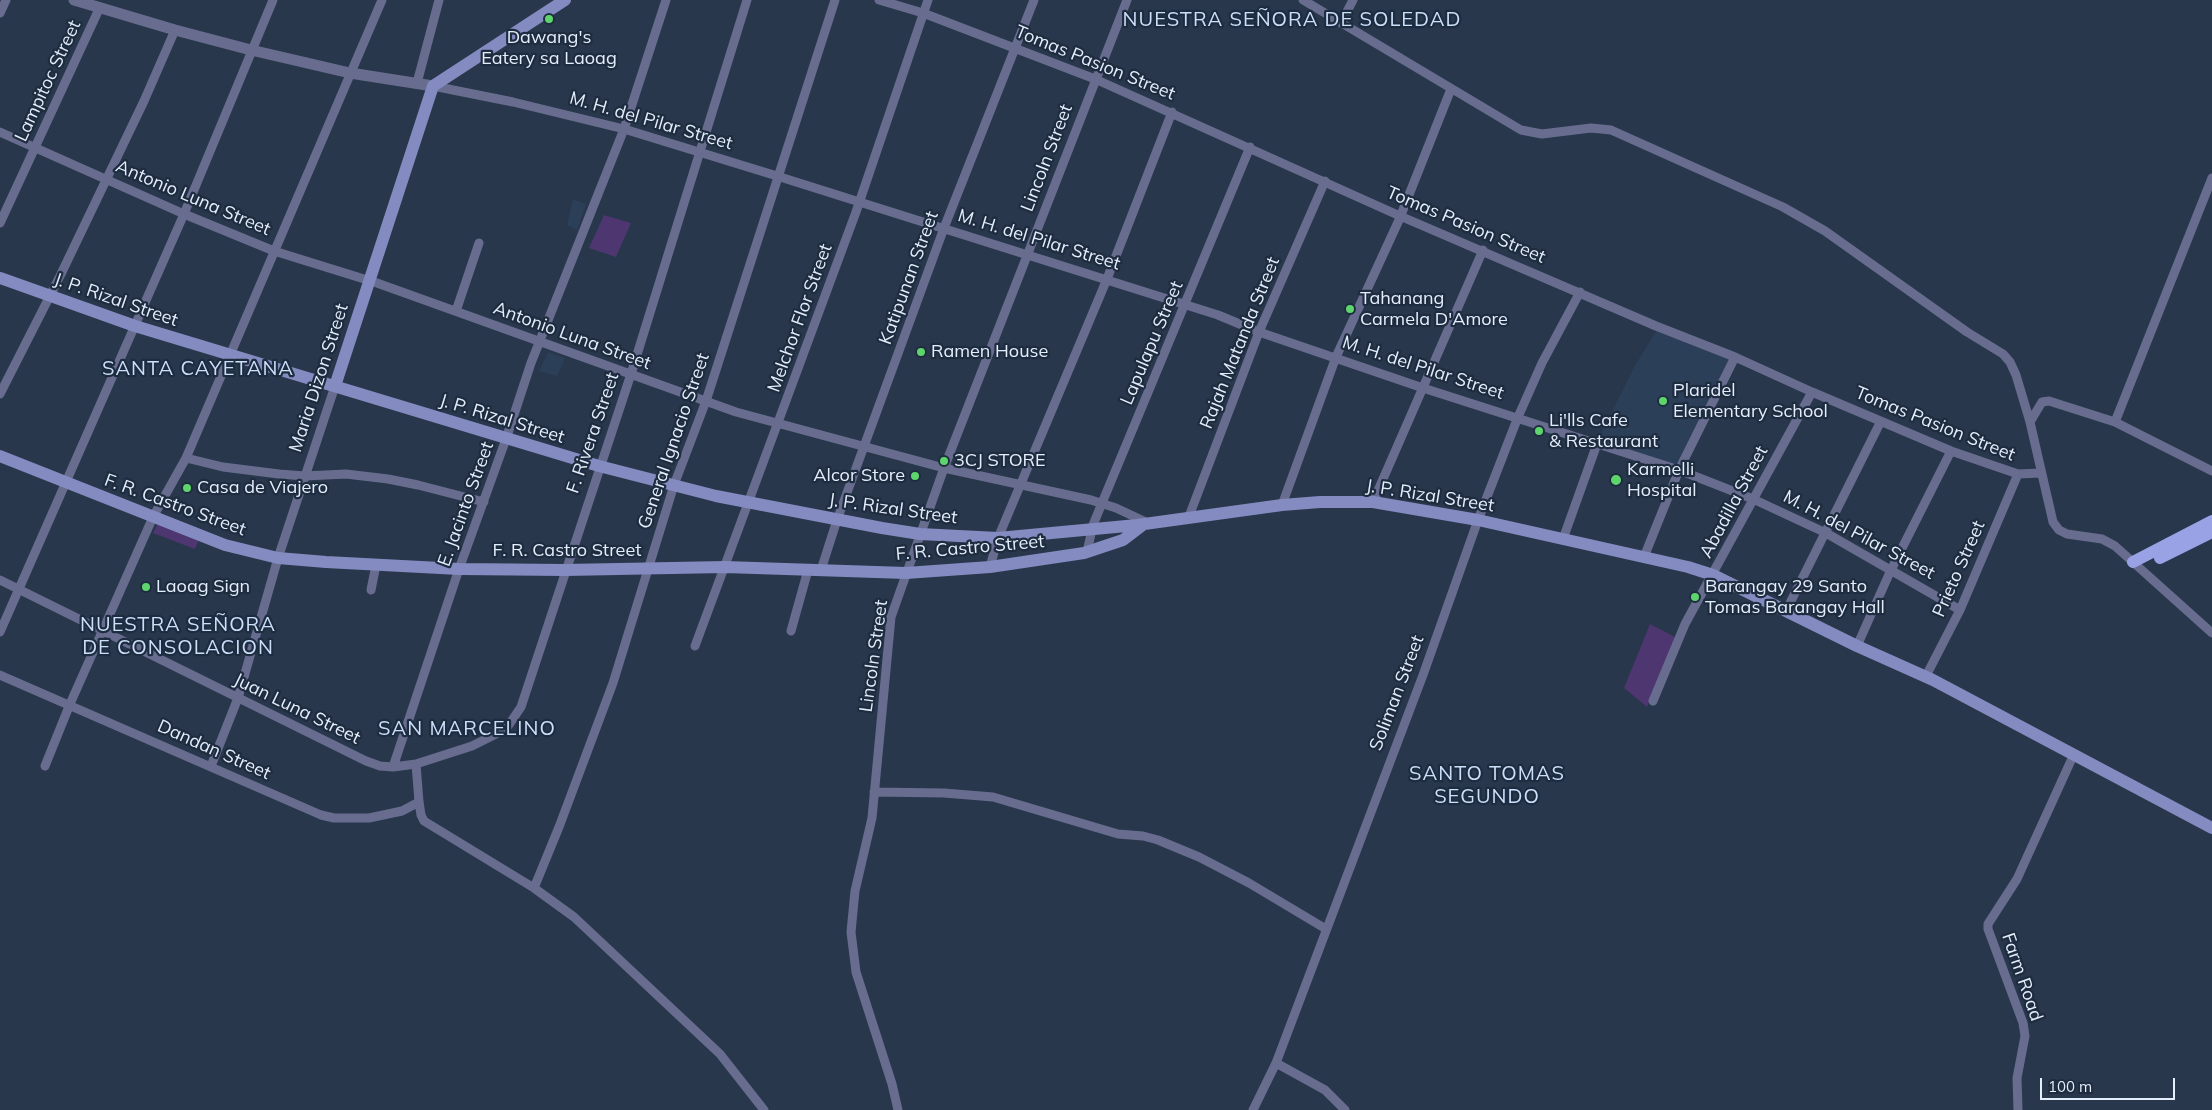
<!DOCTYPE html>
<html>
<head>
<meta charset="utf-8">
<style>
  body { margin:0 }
  #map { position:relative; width:2212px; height:1110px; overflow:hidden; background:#28374b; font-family:Mulish,sans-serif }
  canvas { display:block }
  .scale { position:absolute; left:2040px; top:1078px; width:135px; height:22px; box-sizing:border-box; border:2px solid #e4edfb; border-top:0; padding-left:6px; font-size:15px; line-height:18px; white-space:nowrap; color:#e4edfb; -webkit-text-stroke:4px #1e2c40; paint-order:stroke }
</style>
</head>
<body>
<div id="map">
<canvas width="2212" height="1110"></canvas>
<div class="scale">100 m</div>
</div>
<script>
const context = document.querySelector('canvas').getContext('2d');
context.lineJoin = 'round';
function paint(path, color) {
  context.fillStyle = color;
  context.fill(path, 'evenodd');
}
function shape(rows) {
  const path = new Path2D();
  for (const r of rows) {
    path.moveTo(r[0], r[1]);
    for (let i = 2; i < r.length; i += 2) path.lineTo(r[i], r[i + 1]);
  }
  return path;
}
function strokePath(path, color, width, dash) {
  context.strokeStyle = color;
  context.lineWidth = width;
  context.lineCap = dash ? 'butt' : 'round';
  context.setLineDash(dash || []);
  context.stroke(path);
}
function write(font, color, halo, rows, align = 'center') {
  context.font = font + ' Mulish,sans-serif';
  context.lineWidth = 4.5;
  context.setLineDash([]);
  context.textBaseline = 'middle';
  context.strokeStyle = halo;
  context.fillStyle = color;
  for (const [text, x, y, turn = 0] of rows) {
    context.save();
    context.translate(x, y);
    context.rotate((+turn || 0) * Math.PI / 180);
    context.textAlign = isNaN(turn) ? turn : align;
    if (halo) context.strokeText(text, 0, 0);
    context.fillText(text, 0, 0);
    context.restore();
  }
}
paint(shape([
  [573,199,586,204,577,230,567,225],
  [1656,331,1730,357,1678,466,1598,439,1636,364],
  [548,352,565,358,557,376,539,371]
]), '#2c3f59');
paint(shape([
  [604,215,631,223,616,257,589,248],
  [158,523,199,539,195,549,153,533],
  [1650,624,1675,637,1647,707,1624,688]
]), '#4e3670');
strokePath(shape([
  [879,0,923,13,1095,79,1400,216,1656,326,1735,357,1812,392,1951,451,2018,474,2041,473],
  [1303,0,1521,130,1542,134,1591,128,1611,130,1783,207,1825,231,1967,332,2003,354,2010,362,2016,375,2030,422,2053,522,2059,530,2067,534,2102,539,2115,546,2212,633],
  [0,13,6,0],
  [1341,23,1353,0],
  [417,83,439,0],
  [433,86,513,102,624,129,777,176,1218,315,1259,332,1423,388,1679,470,1753,499,1826,533,1960,610],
  [0,132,184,214,274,251,377,283,736,412,944,468,1091,500,1116,508,1148,523],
  [0,223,100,7],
  [456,311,479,243],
  [0,394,61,274,144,101,175,30],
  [2030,422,2042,402,2049,401,2115,422,2212,471],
  [2115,422,2212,178],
  [186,458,223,467,279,474,305,476,346,474,388,479,418,485,484,502],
  [1373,502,1483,250],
  [1282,505,1336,357,1399,220,1451,89],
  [1188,519,1259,332,1325,181],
  [1563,539,1597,444],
  [1087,552,1093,525,1102,503,1250,147],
  [1644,557,1679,470,1735,357],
  [990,567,998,538,1107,279,1172,112],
  [821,570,837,520,944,228,1034,0],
  [0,580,366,761,380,766,393,767,416,764,472,746,506,729,521,707,631,374,747,0],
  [371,590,376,565],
  [1786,611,1881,421],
  [791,631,808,570],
  [0,632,184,214,273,0],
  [695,646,856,212,928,0],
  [1857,646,1890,572,1951,451],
  [0,675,321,815,334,818,369,818,402,811,419,802],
  [1926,676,1960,610,2018,474],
  [1653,701,1685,624,1812,392],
  [416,764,419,802,421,815,424,821,534,888,574,917,720,1054,764,1110],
  [45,766,70,704,153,517,186,458,382,0],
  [211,766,238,698,278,558,335,386],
  [393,767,459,569,506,439,531,363,624,129,666,0],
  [874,792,944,793,993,797,1118,834,1143,836,1158,840,1199,857,1249,883,1326,929],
  [534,888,559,827,613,683,674,485,706,401,835,0],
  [1276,1063,1325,1090,1345,1110],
  [898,1110,892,1084,856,972,851,932,855,891,872,818,891,617,944,468,1127,0],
  [1253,1110,1276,1063,1423,675,1478,520,1518,417,1542,363,1580,292],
  [2018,1110,2017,1078,2025,1036,2023,1023,1988,929,1988,924,2017,879,2074,754]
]), '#686d8f', 9);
strokePath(shape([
  [74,0,175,30,251,50,350,73,433,86]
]), '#686d8f', 11);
strokePath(shape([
  [0,278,135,326,599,466,716,496,882,528,920,534,998,538,1137,525,1282,505,1320,502,1373,502,1478,520,1688,567,1713,575,1857,646,1933,680,2212,828],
  [335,386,433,86,565,0],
  [0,456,225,545,278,558,326,562,459,569,565,570,725,567,906,573,990,567,1084,553,1123,540,1144,524]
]), '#848bc0', 12);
strokePath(shape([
  [2160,558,2212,532],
  [2133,562,2212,521]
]), '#9aa2e6', 12);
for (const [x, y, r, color] of [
  [549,19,5,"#5ed56c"],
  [1350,309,5,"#5ed56c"],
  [921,352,5,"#5ed56c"],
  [1663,401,5,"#5ed56c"],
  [1539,431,5,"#5ed56c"],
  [944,461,5,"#5ed56c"],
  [915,476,5,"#5ed56c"],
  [1616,480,6,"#5ed56c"],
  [187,488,5,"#5ed56c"],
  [146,587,5,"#5ed56c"],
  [1695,597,5,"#5ed56c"]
]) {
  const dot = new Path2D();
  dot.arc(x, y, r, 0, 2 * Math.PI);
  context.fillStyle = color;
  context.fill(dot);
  strokePath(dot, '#1e2c40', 2);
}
write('18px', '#e4edfb', '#1e2c40', [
  ["Dawang's",549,38,"center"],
  ["Eatery sa Laoag",549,59,"center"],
  ["Tahanang",1360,299],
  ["Carmela D'Amore",1360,320],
  ["Ramen House",931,352],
  ["Plaridel",1673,391],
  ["Elementary School",1673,412],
  ["Li'lls Cafe",1549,421],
  ["& Restaurant",1549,442],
  ["3CJ STORE",954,461],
  ["Karmelli",1627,470],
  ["Hospital",1627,491],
  ["Alcor Store",905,476,"right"],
  ["Casa de Viajero",197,488],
  ["Laoag Sign",156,587],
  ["Barangay 29 Santo",1705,587],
  ["Tomas Barangay Hall",1705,608]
], 'left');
write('18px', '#e4edfb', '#1e2c40', [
  ["Tomas Pasion Street",1095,63,22],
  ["Lampitoc Street",48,81,-65],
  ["M. H. del Pilar Street",651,121,16],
  ["Lincoln Street",1047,158,-69],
  ["Antonio Luna Street",193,198,23],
  ["Tomas Pasion Street",1466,225,23],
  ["M. H. del Pilar Street",1039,240,17],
  ["Katipunan Street",909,278,-70],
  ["J. P. Rizal Street",116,300,19],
  ["Melchor Flor Street",800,318,-70],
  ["Antonio Luna Street",572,336,20],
  ["Lapulapu Street",1152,343,-67],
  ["Rajah Matanda Street",1240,343,-68],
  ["M. H. del Pilar Street",1423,368,18],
  ["Maria Dizon Street",319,378,-72],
  ["J. P. Rizal Street",502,419,17],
  ["Tomas Pasion Street",1935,424,22],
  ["F. Rivera Street",593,433,-71],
  ["General Ignacio Street",674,441,-71],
  ["J. P. Rizal Street",1430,496,9],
  ["Abadilla Street",1734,502,-62],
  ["E. Jacinto Street",466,504,-70],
  ["F. R. Castro Street",175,505,20],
  ["J. P. Rizal Street",893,509,8],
  ["M. H. del Pilar Street",1859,535,28],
  ["F. R. Castro Street",970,548,-5],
  ["F. R. Castro Street",567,551],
  ["Prieto Street",1959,569,-66],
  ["Lincoln Street",874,656,-82],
  ["Soliman Street",1397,693,-69],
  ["Juan Luna Street",297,709,26],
  ["Dandan Street",214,750,24],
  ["Farm Road",2022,977,71]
]);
context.letterSpacing = '1px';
write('20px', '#ccdff9', '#1e2c40', [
  ["NUESTRA SEÑORA DE SOLEDAD",1292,20],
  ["SANTA CAYETANA",198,369],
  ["NUESTRA SEÑORA",178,625],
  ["DE CONSOLACION",178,648],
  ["SAN MARCELINO",467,729],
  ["SANTO TOMAS",1487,774],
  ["SEGUNDO",1487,797]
]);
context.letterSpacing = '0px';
</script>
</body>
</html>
